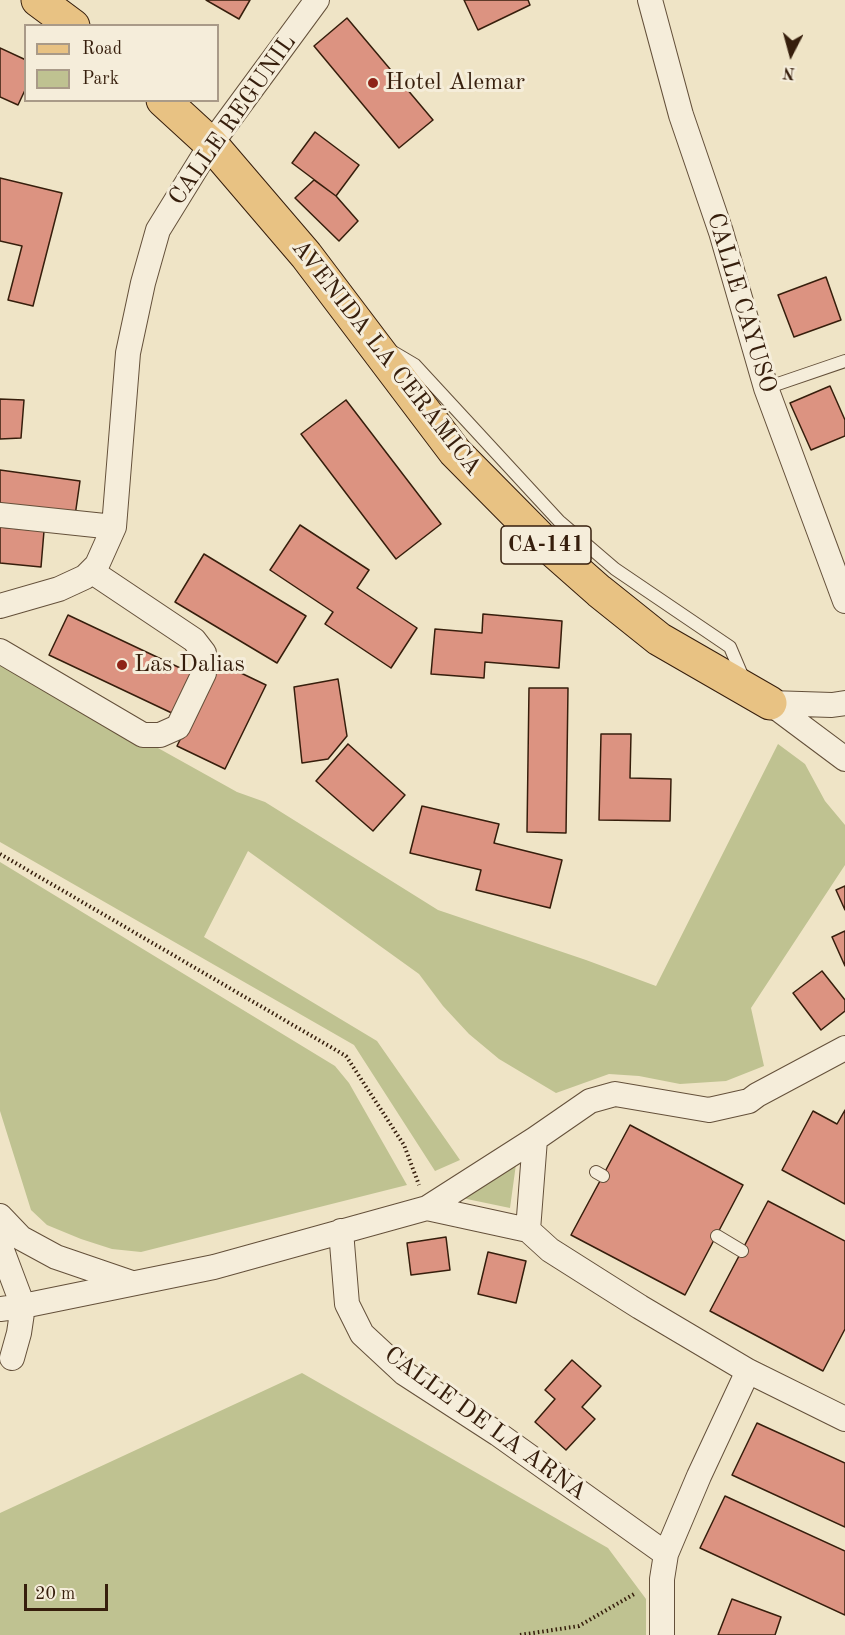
<!DOCTYPE html>
<html>
<head>
<meta charset="utf-8">
<style>
  body { margin:0 }
  #map { position:relative; width:845px; height:1635px; overflow:hidden; background:#efe4c6; font-family:"Old Standard TT",serif }
  canvas { display:block }
  .legend { position:absolute; left:24px; top:24px; width:195px; height:78px; box-sizing:border-box; background:#f5edda; border:2px solid #a99a88; margin:0; padding:8px 10px; list-style:none; font-size:18px; color:#361e0c }
  .legend li { display:flex; align-items:center; gap:12px; height:30px }
  .legend b { width:30px; border:2px solid #a99a88 }
  .north { position:absolute; left:761px; top:24px; width:60px; height:60px; -webkit-text-stroke:4px #f5edda; paint-order:stroke; rotate:186deg; font-size:16px; font-weight:700; line-height:24px; text-align:center; color:#361e0c }
  .north::after { content:''; display:block; margin:auto; width:21px; height:27px; background:#361e0c; clip-path:polygon(50% 0,100% 100%,50% 72%,0 100%) }
  .scale { position:absolute; left:24px; top:1584px; width:84px; height:27px; box-sizing:border-box; border:3px solid #361e0c; border-top:0; padding-left:8px; font-size:18px; line-height:21px; white-space:nowrap; color:#361e0c; -webkit-text-stroke:4px #f5edda; paint-order:stroke }
</style>
</head>
<body>
<div id="map">
<canvas width="845" height="1635"></canvas>
<ul class="legend">
<li><b style="height:8px;background:#e8c283"></b>Road</li>
<li><b style="height:16px;background:#bfc291"></b>Park</li>
</ul>
<div class="north">N</div>
<div class="scale">20 m</div>
</div>
<script>
const context = document.querySelector('canvas').getContext('2d');
context.lineJoin = 'round';
function paint(path, color) {
  context.fillStyle = color;
  context.fill(path, 'evenodd');
}
function shape(rows) {
  const path = new Path2D();
  for (const r of rows) {
    path.moveTo(r[0], r[1]);
    for (let i = 2; i < r.length; i += 2) path.lineTo(r[i], r[i + 1]);
  }
  return path;
}
function strokePath(path, color, width, dash) {
  context.strokeStyle = color;
  context.lineWidth = width;
  context.lineCap = dash ? 'butt' : 'round';
  context.setLineDash(dash || []);
  context.stroke(path);
}
function write(font, color, halo, rows, align = 'center') {
  context.font = font + ' "Old Standard TT",serif';
  context.lineWidth = 6;
  context.setLineDash([]);
  context.textBaseline = 'middle';
  context.strokeStyle = halo;
  context.fillStyle = color;
  for (const [text, x, y, turn = 0] of rows) {
    context.save();
    context.translate(x, y);
    context.rotate((+turn || 0) * Math.PI / 180);
    context.textAlign = isNaN(turn) ? turn : align;
    if (halo) context.strokeText(text, 0, 0);
    context.fillText(text, 0, 0);
    context.restore();
  }
}
paint(shape([
  [0,660,237,792,265,802,438,910,586,960,656,986,778,744,805,764,825,801,845,825,845,865,751,1008,764,1066,726,1081,680,1084,639,1076,609,1074,556,1093,499,1059,469,1034,443,1006,419,974,248,851,204,937,377,1041,460,1160,435,1171,354,1045,0,842],
  [0,862,335,1066,349,1083,407,1185,141,1252,112,1249,81,1239,47,1225,31,1210,0,1111],
  [516,1164,510,1208,462,1198],
  [302,1373,608,1548,646,1599,646,1635,0,1635,0,1513]
]), '#bfc291');
const building = shape([
  [206,0,250,0,239,19,206,0],
  [464,0,528,0,530,5,478,30,464,0],
  [347,18,433,120,399,148,314,46,347,18],
  [0,48,26,60,26,88,18,105,0,97,0,48],
  [315,132,359,165,336,196,292,163,315,132],
  [0,178,62,193,33,306,8,300,22,246,0,241,0,178],
  [314,180,336,196,358,221,339,241,295,198,314,180],
  [826,277,841,320,794,337,778,295,826,277],
  [830,386,845,420,845,436,811,450,790,403,830,386],
  [0,399,24,400,21,438,0,439,0,399],
  [346,400,441,524,396,559,301,434,346,400],
  [0,470,80,481,75,516,0,507,0,470],
  [300,525,369,570,357,588,417,628,391,668,325,624,333,612,270,570,300,525],
  [0,527,44,531,41,567,0,563,0,527],
  [204,554,306,616,277,663,175,602,204,554],
  [483,614,562,621,559,668,485,662,484,678,431,674,435,629,482,633,483,614],
  [68,615,195,675,176,715,49,655,68,615],
  [218,662,266,685,225,769,177,746,218,662],
  [338,679,347,736,328,759,302,763,294,687,338,679],
  [529,688,568,688,566,833,527,832,529,688],
  [601,734,631,734,630,778,671,779,670,821,599,820,601,734],
  [348,744,405,795,373,831,316,781,348,744],
  [422,806,499,824,494,843,562,860,550,908,476,890,481,870,410,853,422,806],
  [845,886,845,910,836,890,845,886],
  [845,931,845,966,832,937,845,931],
  [822,971,845,1000,845,1011,821,1030,793,993,822,971],
  [845,1110,845,1204,782,1170,813,1111,837,1124,845,1110],
  [630,1125,743,1185,685,1295,571,1235,630,1125],
  [768,1201,845,1241,845,1329,823,1371,710,1311,768,1201],
  [446,1237,450,1270,411,1275,407,1243,446,1237],
  [488,1252,526,1261,516,1303,478,1294,488,1252],
  [572,1360,601,1386,582,1407,595,1419,566,1450,535,1422,555,1399,545,1390,572,1360],
  [757,1423,845,1463,845,1527,732,1475,757,1423],
  [725,1496,845,1551,845,1615,700,1548,725,1496],
  [732,1599,781,1617,775,1635,718,1635,732,1599]
]);
paint(building, '#dc9381');
strokePath(building, '#361e0c', 1.5);
const service = shape([
  [393,352,415,365,559,521,615,569,730,647,744,680],
  [766,388,845,361],
  [596,1172,603,1176],
  [717,1236,742,1251]
]);
const minor = shape([
  [650,0,681,115,721,232,766,388,845,601],
  [0,515,114,527],
  [0,606,59,589,85,577,97,565,114,527,128,353,143,283,158,230,211,144,317,0],
  [0,651,143,735,160,735,178,727,204,673,204,653,194,640,91,571],
  [770,703,845,759],
  [770,703,832,705,845,703],
  [427,1208,535,1139,590,1101,615,1094,709,1110,749,1101,757,1095,845,1048],
  [0,1216,21,1238,56,1257,132,1283],
  [528,1230,535,1139],
  [341,1231,347,1304,362,1334,404,1373,498,1434,666,1554],
  [0,1245,23,1306,19,1333,12,1358],
  [0,1309,23,1306,214,1267,427,1208,528,1230,550,1250,640,1307,748,1371,845,1419],
  [662,1635,662,1579,666,1554,699,1476,748,1371]
]);
const primary = shape([
  [38,0,73,26],
  [163,100,211,144,306,255,455,452,548,546,599,591,659,639,770,703]
]);
strokePath(service, '#64503a', 14);
strokePath(minor, '#64503a', 26);
strokePath(primary, '#361e0c', 35);
strokePath(shape([
  [0,854,346,1056,404,1145,419,1185],
  [520,1635,579,1626,636,1593]
]), '#361e0c', 4, [1.5, 3]);
strokePath(service, '#f5edda', 12);
strokePath(minor, '#f5edda', 24);
strokePath(primary, '#e8c283', 33);
for (const [x, y, r, color] of [
  [373,83,6,"#8f2418"],
  [122,665,6,"#8f2418"]
]) {
  const dot = new Path2D();
  dot.arc(x, y, r, 0, 2 * Math.PI);
  context.fillStyle = color;
  context.fill(dot);
  strokePath(dot, '#f5edda', 2);
}
for (const [x, y, w] of [
  [546,545,90]
]) {
  const box = new Path2D();
  box.roundRect(x - w / 2, y - 19, w, 38, 4.5);
  context.fillStyle = '#f5edda';
  context.fill(box);
  strokePath(box, '#361e0c', 1.5);
}
write('bold 22px', '#361e0c', null, [
  ["CA-141",546,545]
]);
write('24px', '#361e0c', '#f5edda', [
  ["Hotel Alemar",385,83],
  ["Las Dalias",134,665]
], 'left');
write('24px', '#361e0c', '#f5edda', [
  ["CALLE REGUNIL",233,120,-55],
  ["CALLE CAYUSO",741,303,73],
  ["AVENIDA LA CERÁMICA",386,358,52],
  ["CALLE DE LA ARNA",485,1424,36]
]);
</script>
</body>
</html>
